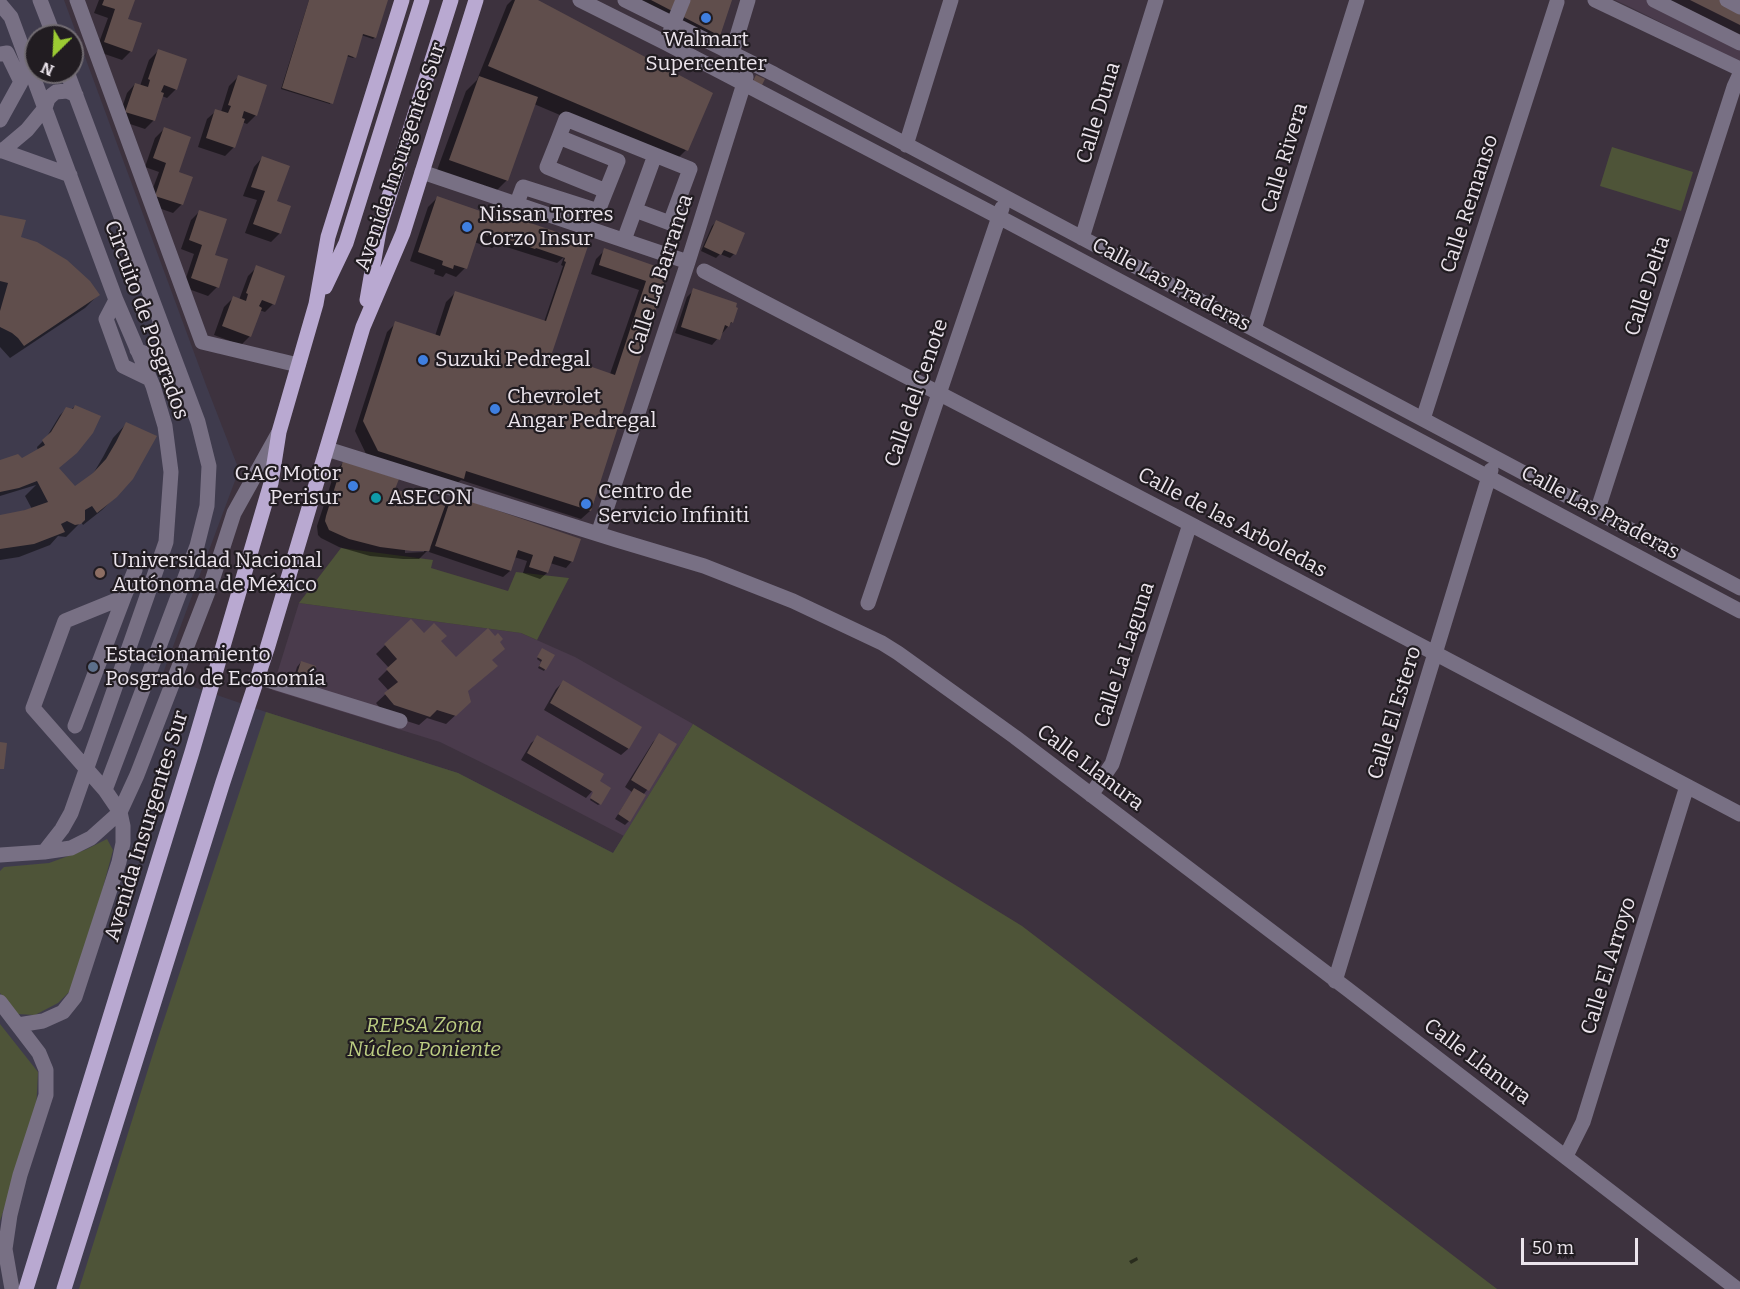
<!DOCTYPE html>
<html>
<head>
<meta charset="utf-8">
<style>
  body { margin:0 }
  #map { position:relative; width:1740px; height:1289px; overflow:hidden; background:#3d323e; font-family:Bitter,serif }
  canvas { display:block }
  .north { position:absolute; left:24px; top:24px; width:60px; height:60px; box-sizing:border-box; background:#211c21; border:2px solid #726c72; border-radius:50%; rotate:204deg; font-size:16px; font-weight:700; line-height:24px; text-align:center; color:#ebe4ec }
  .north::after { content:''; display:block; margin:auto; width:21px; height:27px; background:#9bcb33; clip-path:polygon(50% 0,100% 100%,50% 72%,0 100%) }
  .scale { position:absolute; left:1521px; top:1238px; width:117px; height:27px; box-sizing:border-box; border:3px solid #ebe4ec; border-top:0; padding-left:8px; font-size:18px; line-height:21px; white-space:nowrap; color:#ebe4ec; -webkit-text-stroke:4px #211c21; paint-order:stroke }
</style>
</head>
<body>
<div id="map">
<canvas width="1740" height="1289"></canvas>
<div class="north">N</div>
<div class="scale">50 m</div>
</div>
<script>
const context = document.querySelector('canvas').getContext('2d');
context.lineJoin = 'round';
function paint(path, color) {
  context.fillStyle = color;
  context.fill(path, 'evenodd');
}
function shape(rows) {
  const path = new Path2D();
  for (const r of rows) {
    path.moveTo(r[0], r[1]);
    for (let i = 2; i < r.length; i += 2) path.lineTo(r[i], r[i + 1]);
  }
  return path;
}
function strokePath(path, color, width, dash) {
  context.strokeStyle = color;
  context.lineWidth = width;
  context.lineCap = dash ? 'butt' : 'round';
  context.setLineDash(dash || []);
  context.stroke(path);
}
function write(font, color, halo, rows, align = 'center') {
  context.font = font + ' Bitter,serif';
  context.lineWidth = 4.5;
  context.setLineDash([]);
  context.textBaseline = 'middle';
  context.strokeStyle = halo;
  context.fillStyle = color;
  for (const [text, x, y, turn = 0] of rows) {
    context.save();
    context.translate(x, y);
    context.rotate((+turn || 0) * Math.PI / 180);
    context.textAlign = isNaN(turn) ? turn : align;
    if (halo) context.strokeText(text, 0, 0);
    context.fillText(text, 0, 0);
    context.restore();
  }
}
paint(shape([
  [1615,0,1740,0,1740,62,1632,8],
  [299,603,521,633,575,657,693,724,624,836,509,776,440,742,272,690]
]), '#4a3b4c');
paint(shape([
  [0,0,64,0,206,385,239,470,162,676,266,712,458,773,613,853,693,724,1497,1289,0,1289],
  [36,36,72,36,72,72,36,72]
]), '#3f3b4d');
paint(shape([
  [1612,147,1693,172,1681,211,1600,186],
  [341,548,433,560,431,568,508,591,516,572,569,578,537,640,521,633,299,603],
  [266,712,458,773,613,853,693,724,1022,926,1497,1289,79,1289,156,1044],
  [107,839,113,850,101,895,71,990,58,1003,35,1015,17,1014,0,993,0,871,4,867,49,863,85,850],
  [0,1024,38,1072,36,1111,0,1221]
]), '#4e5438');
paint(shape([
  [99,0,133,0,126,20,131,51,122,60,96,51,108,18,94,13],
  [309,0,387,0,375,37,373,39,361,35,354,57,353,58,346,56,330,104,281,89],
  [512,0,535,0,686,150,673,163,534,104,507,180,493,194,436,173,466,91,477,80,507,5],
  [626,0,730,0,719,35,710,44],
  [1665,0,1740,0,1740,38],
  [158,51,176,89,167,98,162,96,153,121,145,129,118,120,127,93,135,84,140,86,149,60],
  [238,77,256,115,247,124,242,122,234,147,225,156,198,147,207,119,216,111,221,112,229,86],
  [164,129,177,173,182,204,173,213,147,204,159,172,145,167,155,138],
  [262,158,276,202,280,233,271,242,245,233,257,200,243,196,254,167],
  [437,198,507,222,511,218,587,244,550,354,610,374,639,290,591,274,596,259,605,250,660,269,590,511,581,519,461,480,453,487,369,460,355,431,387,332,396,323,435,336,446,302,455,293,544,322,563,266,561,265,564,257,557,263,497,244,492,248,474,242,465,268,456,277,446,273,443,277,434,274,435,270,410,261,428,207],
  [200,211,213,255,217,287,208,296,183,287,194,254,181,249,191,220],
  [0,217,18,242,98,295,85,308,10,358,0,347],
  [716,222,743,234,734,254,730,258,720,254,716,258,701,251,712,226],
  [257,267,273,304,265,312,259,310,250,336,241,345,214,335,224,307,233,298,239,300,248,276],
  [694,290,732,322,712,345,675,333,687,297],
  [75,406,58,469,74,488,93,474,103,457,113,438,126,424,116,496,102,510,83,525,81,522,66,537,58,536,50,545,19,557,0,560,0,516,32,509,25,496,36,485,0,496,0,462,21,460,38,451,37,447,46,438,60,415,66,409,71,410],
  [344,462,394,490,444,508,446,504,452,497,572,561,566,568,550,563,547,573,540,579,523,573,527,561,514,557,510,571,503,577,429,552,431,547,419,559,403,559,370,556,339,547,321,538,318,535,317,526,335,471],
  [424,549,424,552,405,553,405,550],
  [410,621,423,635,439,641,456,659,491,661,467,691,460,711,446,724,427,718,419,725,385,714,376,703,389,691,378,679,389,668,376,654],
  [541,651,553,655,544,671,538,668,541,662,537,659],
  [301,662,309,684,305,688,292,684,297,667],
  [563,682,640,728,628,749,621,755,544,710,556,689],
  [660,735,675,745,647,790,643,795,629,821,625,825,615,819,632,792,625,787,653,742],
  [538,737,598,782,600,804,598,805,590,800,595,788,586,798,521,760,531,743],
  [1137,1257,1138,1260,1131,1264,1129,1261]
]), '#0007');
paint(shape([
  [104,0,135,0,128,19,142,23,132,52,104,42,115,9,102,5],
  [309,0,388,0,376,38,363,34,356,58,348,55,333,104,282,88],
  [515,0,538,0,713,93,688,151,488,66],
  [651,0,732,0,720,36],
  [1690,0,1740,0,1740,25],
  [158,49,187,59,177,90,164,85,161,92,164,93,155,121,125,112,135,83,148,87,150,80,148,79],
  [238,75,267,85,257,116,244,111,242,118,245,119,235,148,206,138,215,109,228,113,231,106,228,105],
  [756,75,765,79,761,87,752,83],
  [479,76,538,97,508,181,449,160],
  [164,127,191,137,179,172,193,177,183,205,155,196,166,163,153,158],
  [262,156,290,166,277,201,291,206,281,234,253,224,265,191,251,187],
  [437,196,509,221,510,216,589,243,552,353,615,375,646,281,599,265,604,248,661,268,665,278,663,287,591,511,466,471,464,479,378,451,363,421,395,321,440,336,455,291,546,321,566,262,564,261,565,258,536,248,535,249,503,238,502,240,479,233,467,269,454,265,453,269,442,265,443,261,418,252],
  [199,210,227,219,215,255,228,259,219,288,191,278,202,245,189,240],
  [0,215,26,220,21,237,37,242,67,260,90,281,100,295,24,346,18,338,12,333,0,327,0,311,8,283,0,281],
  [716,220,745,233,736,255,724,250,721,255,704,247],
  [256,265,285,276,275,305,262,300,259,306,262,308,251,337,222,326,233,296,246,301,248,294,246,293],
  [693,288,737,303,736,307,738,308,733,323,731,322,729,327,725,325,720,340,681,327],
  [75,405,101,416,93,433,77,453,59,468,75,486,93,473,106,459,116,442,126,422,157,436,133,479,117,497,97,513,92,506,85,510,85,520,81,524,75,525,67,521,61,524,65,532,34,544,0,549,0,515,25,510,48,502,37,481,19,488,0,492,0,460,18,454,22,458,45,445,42,440,51,432,66,407,73,409],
  [343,461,399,479,395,489,445,506,429,551,412,551,380,547,349,539,329,530,325,521,326,516],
  [452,495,581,539,573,562,554,556,548,573,529,567,533,555,518,550,511,571,435,546],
  [411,619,424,633,434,623,447,636,441,641,456,657,488,628,495,636,498,633,503,639,500,642,505,649,492,660,498,666,468,691,471,702,456,716,437,710,430,717,394,705,384,693,398,682,386,669,397,659,384,644],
  [542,648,555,655,546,670,539,666,542,660,537,657],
  [301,661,316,666,310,685,295,680],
  [563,680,642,727,629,749,550,703],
  [659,733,677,744,649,791,631,780],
  [537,735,604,774,600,781,611,788,601,805,590,798,593,792,527,753],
  [0,742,7,743,4,769,0,769],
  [634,788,646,795,630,822,618,814]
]), '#604e4c');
strokePath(shape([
  [40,0,54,36],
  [77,0,202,342,298,365],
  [580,0,666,43,999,217,1740,611],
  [625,0,774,74,1740,588],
  [1595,0,1740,69],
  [1654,0,1740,43],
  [1727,0,1740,7],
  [0,4,11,17,116,300,153,386,165,426,171,472,166,542,71,813,62,829,44,852],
  [670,32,683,0],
  [732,53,748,0],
  [0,54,7,53,21,82,0,120],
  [67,72,198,422,209,466,207,506,197,546,105,790],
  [559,137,547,167,606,191],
  [906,145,951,0],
  [0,150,70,175],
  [2,151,27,130,45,108,48,99,52,95,56,92,67,91,76,95],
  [422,172,688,262],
  [517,203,523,187,598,211,618,161,559,137,566,119,655,155,624,240],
  [635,210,670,223,690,169,655,155],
  [1082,238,1156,0],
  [704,271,1190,524,1740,814],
  [116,300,106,319,123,366,150,379],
  [1254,329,1357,0],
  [137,350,146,354,156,352,163,345,165,335],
  [1423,419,1557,2],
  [327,449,617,540,704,566,793,601,882,643,898,653,1015,737,1346,988,1737,1289],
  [1597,512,1734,87,1740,74],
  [598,534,688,262,746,77],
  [124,597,135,570],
  [868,603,1002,208],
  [258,677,400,721],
  [1091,795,1112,764,1190,524],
  [0,855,44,852,71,848,91,838,120,812,137,775,211,584,234,513,278,434],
  [1335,981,1491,470],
  [0,1002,39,1053,46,1070,46,1095,20,1175,10,1215,5,1249,12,1289],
  [18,1025,43,1021,63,1012,75,997,119,862,123,843,123,826,120,812,105,790,33,708,65,621,124,597,75,726],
  [1566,1156,1583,1122,1687,786]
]), '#787084', 15);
strokePath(shape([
  [325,287,346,243,422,0],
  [367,300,380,225,451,0],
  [26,1289,192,752,271,483,279,432,316,304,328,237,402,0],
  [64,1289,223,782,267,649,363,327,403,233,476,0]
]), '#b9a9d1', 15);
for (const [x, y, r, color] of [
  [706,18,6,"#3f7fe0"],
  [467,227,6,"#3f7fe0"],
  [423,360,6,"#3f7fe0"],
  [495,409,6,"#3f7fe0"],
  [353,486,6,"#3f7fe0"],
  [376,498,6,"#0f9aa8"],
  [586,504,6,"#3f7fe0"],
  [100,573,6,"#8d6e63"],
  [93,667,6,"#5c6f8a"]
]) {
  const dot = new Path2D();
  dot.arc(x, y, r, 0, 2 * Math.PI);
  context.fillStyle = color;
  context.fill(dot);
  strokePath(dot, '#211c21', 2);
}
write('21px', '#ebe4ec', '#211c21', [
  ["Walmart",706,40,"center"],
  ["Supercenter",706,64,"center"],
  ["Nissan Torres",479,215],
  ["Corzo Insur",479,239],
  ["Suzuki Pedregal",435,360],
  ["Chevrolet",507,397],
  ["Angar Pedregal",507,421],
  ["GAC Motor",341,474,"right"],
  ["Perisur",341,498,"right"],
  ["Centro de",598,492],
  ["Servicio Infiniti",598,516],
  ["ASECON",388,498],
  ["Universidad Nacional",112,561],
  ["Autónoma de México",112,585],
  ["Estacionamiento",105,655],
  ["Posgrado de Economía",105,679]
], 'left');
write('21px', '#ebe4ec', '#211c21', [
  ["Calle Duna",1099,113,-73],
  ["Avenida Insurgentes Sur",401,157,-71],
  ["Calle Rivera",1285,158,-73],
  ["Calle Remanso",1470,204,-72],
  ["Calle La Barranca",661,275,-72],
  ["Calle Las Praderas",1171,285,28],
  ["Calle Delta",1648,286,-72],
  ["Circuito de Posgrados",146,320,70],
  ["Calle del Cenote",917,393,-71],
  ["Calle Las Praderas",1600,513,28],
  ["Calle de las Arboledas",1232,523,28],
  ["Calle La Laguna",1125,655,-72],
  ["Calle El Estero",1395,713,-73],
  ["Calle Llanura",1090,768,37],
  ["Avenida Insurgentes Sur",147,826,-73],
  ["Calle El Arroyo",1609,966,-73],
  ["Calle Llanura",1477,1062,37]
]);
write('italic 21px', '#bccd82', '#211c21', [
  ["REPSA Zona",424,1026],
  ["Núcleo Poniente",424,1050]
]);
</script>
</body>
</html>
